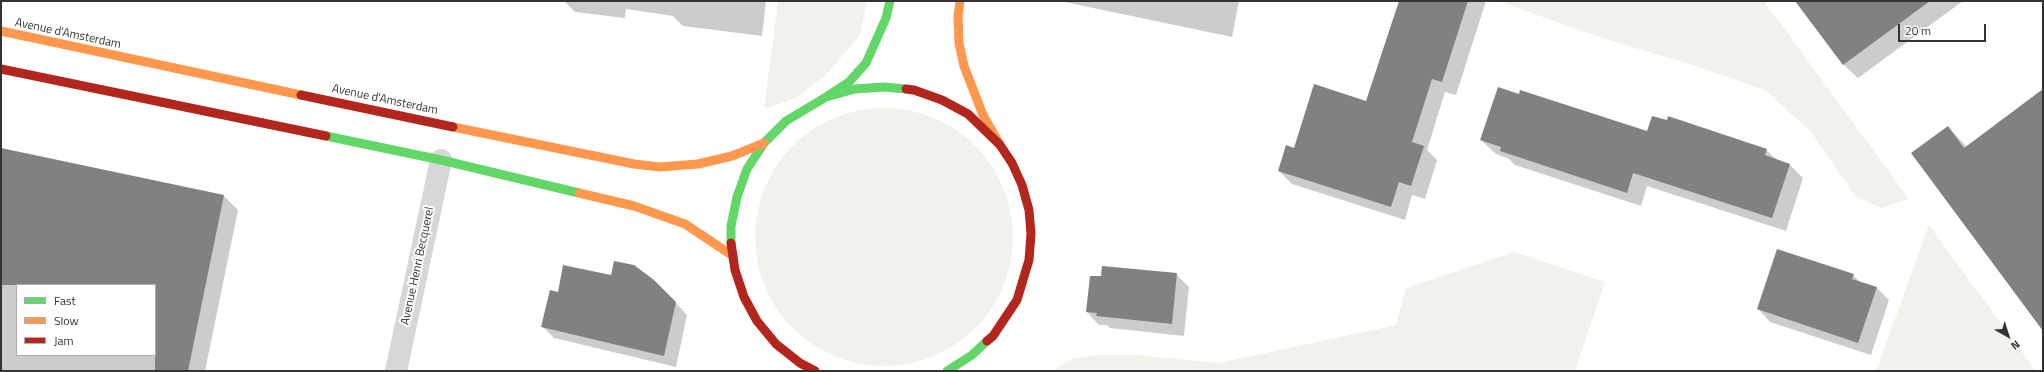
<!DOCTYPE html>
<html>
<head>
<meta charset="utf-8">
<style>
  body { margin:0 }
  #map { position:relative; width:2044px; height:372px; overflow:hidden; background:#fff; font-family:"Titillium Web",sans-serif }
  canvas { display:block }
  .frame { position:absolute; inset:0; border:2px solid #333; pointer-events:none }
  .legend { position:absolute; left:16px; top:284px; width:140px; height:72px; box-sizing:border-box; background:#fff; border:1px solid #adadad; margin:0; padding:5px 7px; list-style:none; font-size:12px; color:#333 }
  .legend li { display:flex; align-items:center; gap:8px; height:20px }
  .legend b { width:20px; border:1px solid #adadad }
  .north { position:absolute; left:1988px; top:316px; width:40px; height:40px; -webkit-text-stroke:3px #fff; paint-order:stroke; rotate:141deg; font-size:11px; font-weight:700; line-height:16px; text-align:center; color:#333 }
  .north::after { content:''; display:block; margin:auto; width:14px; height:18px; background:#333; clip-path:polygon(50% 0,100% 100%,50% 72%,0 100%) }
  .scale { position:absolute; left:1898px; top:24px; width:88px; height:18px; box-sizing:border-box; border:2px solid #333; border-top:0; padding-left:5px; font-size:12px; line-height:14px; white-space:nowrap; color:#333; -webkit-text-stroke:3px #fff; paint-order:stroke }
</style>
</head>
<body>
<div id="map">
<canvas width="2044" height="372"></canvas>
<div class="frame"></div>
<ul class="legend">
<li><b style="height:5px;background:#63d668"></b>Fast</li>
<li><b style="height:5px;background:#ff974d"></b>Slow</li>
<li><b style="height:5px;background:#b3261e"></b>Jam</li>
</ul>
<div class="north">N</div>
<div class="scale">20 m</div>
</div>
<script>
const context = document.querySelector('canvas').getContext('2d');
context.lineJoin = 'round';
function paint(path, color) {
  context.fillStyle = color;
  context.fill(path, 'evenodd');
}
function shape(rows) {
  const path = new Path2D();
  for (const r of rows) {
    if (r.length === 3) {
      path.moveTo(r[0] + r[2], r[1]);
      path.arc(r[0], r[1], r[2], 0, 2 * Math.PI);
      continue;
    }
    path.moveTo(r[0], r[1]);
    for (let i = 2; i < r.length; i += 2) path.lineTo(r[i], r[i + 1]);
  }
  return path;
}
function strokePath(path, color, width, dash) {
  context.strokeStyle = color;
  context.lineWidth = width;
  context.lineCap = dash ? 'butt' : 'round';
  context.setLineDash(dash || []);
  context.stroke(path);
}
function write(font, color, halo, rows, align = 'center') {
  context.font = font + ' "Titillium Web",sans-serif';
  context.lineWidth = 4;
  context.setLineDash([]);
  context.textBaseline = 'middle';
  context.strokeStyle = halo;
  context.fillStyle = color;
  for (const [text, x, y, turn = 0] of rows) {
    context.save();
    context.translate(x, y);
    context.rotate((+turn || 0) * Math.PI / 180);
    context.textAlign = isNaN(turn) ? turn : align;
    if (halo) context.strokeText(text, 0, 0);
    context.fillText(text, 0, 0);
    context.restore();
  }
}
paint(shape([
  [778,1,867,1,860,35,826,75,794,99,764,109],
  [1498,1,1764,1,1909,199,1881,208,1855,196,1811,132,1765,90,1692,65,1599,37],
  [884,237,129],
  [1929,225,1947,250,2036,371,1876,371],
  [1514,252,1605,282,1575,371,1053,371,1072,359,1097,355,1135,355,1219,363,1396,325,1406,288]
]), '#f0f3ec');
paint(shape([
  [564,1,766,1,762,36,683,26,673,16,626,9,625,18,575,12],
  [1060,1,1239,1,1232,37],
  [1400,1,1486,1,1456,95,1445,92,1427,150,1437,160,1425,199,1412,195,1405,220,1292,184,1279,171,1294,149,1367,102],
  [1796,1,1963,1,1858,78,1844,65],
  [2043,101,2043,330,1948,127,1967,147],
  [1648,133,1766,150,1777,160,1789,164,1803,178,1786,231,1647,186,1641,206,1515,165,1509,159,1496,154,1481,140],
  [1,150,224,196,238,210,205,371,1,371],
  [17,285,155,285,155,355,17,355],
  [1176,274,1189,287,1184,336,1110,328,1107,325,1099,325,1087,312,1091,277],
  [1853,275,1860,282,1877,288,1889,300,1871,355,1770,322,1758,309],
  [558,293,675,302,687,315,676,367,554,338,542,326]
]), '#0003');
paint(shape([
  [1399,1,1468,1,1442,82,1432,79,1412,142,1424,146,1411,186,1399,182,1391,207,1278,171,1286,145,1294,148,1314,84,1366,101],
  [1795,1,1930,1,1843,65],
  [1498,87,1519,94,1520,90,1647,131,1652,116,1667,120,1668,116,1767,149,1765,155,1790,164,1772,218,1633,173,1627,193,1500,151,1501,147,1480,140],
  [2043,89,2043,331,1911,153,1948,126,1964,148],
  [1,148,224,195,188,371,155,371,155,285,1,285],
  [1777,249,1854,274,1852,279,1877,287,1858,343,1757,309],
  [614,261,634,265,654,280,676,302,664,356,541,327,550,290,558,292,563,265,611,275],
  [1102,266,1177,273,1172,324,1096,316,1097,313,1086,312,1090,276,1101,276]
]), '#818181');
strokePath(shape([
  [396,371,441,160]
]), '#d7d7d7', 22);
strokePath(shape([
  [826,97,849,82,866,63,886,18,890,1],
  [326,136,441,160,579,193],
  [731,243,731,226,737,197,747,169,764,143,786,121,826,97,855,89,884,87,906,89],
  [947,371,972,355,987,341]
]), '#63d668', 9);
strokePath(shape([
  [960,1,958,17,959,43,964,66,983,115,1000,145],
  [1,31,301,95],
  [453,127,634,164,660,167,698,164,732,156,764,143],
  [579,193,634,206,685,224,733,256]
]), '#ff974d', 9);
strokePath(shape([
  [1,69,326,136],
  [906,89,914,90,942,100,968,114,1000,145,1012,163,1022,185,1029,210,1031,234,1029,260,1017,300,993,336,987,341],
  [301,95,453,127],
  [731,243,735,270,744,297,757,321,776,344,800,363,815,371]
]), '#b3261e', 9);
write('12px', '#333', '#fff', [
  ["Avenue d'Amsterdam",68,34,12],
  ["Avenue d'Amsterdam",385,100,12],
  ["Avenue Henri Becquerel",418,266,-78]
]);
</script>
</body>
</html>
